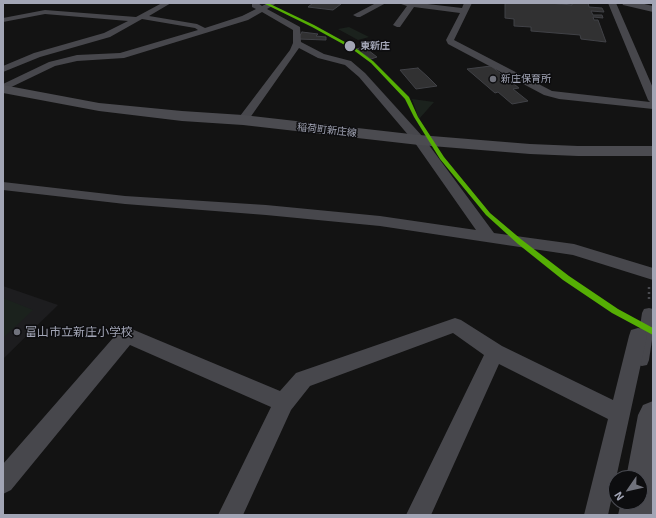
<!DOCTYPE html>
<html>
<head>
<meta charset="utf-8">
<style>
  body { margin:0 }
  #map { position:relative; width:656px; height:518px; overflow:hidden; background:#131313; font-family:"Exo 2",sans-serif }
  canvas { display:block }
  .frame { position:absolute; inset:0; border:4px solid #a2a5b5; pointer-events:none }
  .north { position:absolute; left:608px; top:470px; width:40px; height:40px; box-sizing:border-box; background:#0d0d0f; border:1px solid #494a51; border-radius:50%; rotate:236deg; font-size:11px; font-weight:700; line-height:16px; text-align:center; color:#a2a5b5 }
  .north::after { content:''; display:block; margin:auto; width:14px; height:18px; background:#70727c; clip-path:polygon(50% 0,100% 100%,50% 72%,0 100%) }
</style>
</head>
<body>
<div id="map">
<canvas width="656" height="518"></canvas>
<div class="frame"></div>
<div class="north">N</div>
</div>
<script>
const context = document.querySelector('canvas').getContext('2d');
context.lineJoin = 'round';
function paint(path, color) {
  context.fillStyle = color;
  context.fill(path, 'evenodd');
}
function shape(rows) {
  const path = new Path2D();
  for (const r of rows) {
    path.moveTo(r[0], r[1]);
    for (let i = 2; i < r.length; i += 2) path.lineTo(r[i], r[i + 1]);
  }
  return path;
}
function strokePath(path, color, width, dash) {
  context.strokeStyle = color;
  context.lineWidth = width;
  context.lineCap = dash ? 'butt' : 'round';
  context.setLineDash(dash || []);
  context.stroke(path);
}
function write(font, color, halo, rows, align = 'center') {
  context.font = font + ' "Exo 2","Noto Sans JP",sans-serif';
  context.lineWidth = 3;
  context.setLineDash([]);
  context.textBaseline = 'middle';
  context.strokeStyle = halo;
  context.fillStyle = color;
  for (const [text, x, y, turn = 0] of rows) {
    context.save();
    context.translate(x, y);
    context.rotate((+turn || 0) * Math.PI / 180);
    context.textAlign = isNaN(turn) ? turn : align;
    if (halo) context.strokeText(text, 0, 0);
    context.fillText(text, 0, 0);
    context.restore();
  }
}
paint(shape([
  [3,286,58,305,3,359]
]), '#1d1d1f');
paint(shape([
  [349,27,369,37,358,40,338,29],
  [412,99,434,102,419,119],
  [3,298,33,310,3,338]
]), '#1b221d');
paint(shape([
  [652,19,653,19,653,22,652,21,652,19]
]), '#262c35');
const building = shape([
  [313,3,331,3,341,4,333,10,308,7,313,3],
  [505,3,549,3,572,5,572,3,588,3,589,7,602,8,604,12,591,11,593,15,602,15,603,18,593,17,594,20,598,20,606,42,581,39,580,35,531,31,531,27,514,26,514,19,505,18,505,3],
  [302,32,318,34,316,36,326,37,326,40,298,39,302,32],
  [364,47,377,57,371,59,356,49,364,47],
  [491,66,519,88,513,89,528,101,512,104,498,92,495,93,467,69,491,66],
  [418,68,428,77,437,86,416,89,400,70,418,68]
]);
paint(building, '#313132');
strokePath(building, '#414247', 1);
strokePath(shape([
  [649,287,649,300]
]), '#48494e', 2.5, [2, 3]);
paint(shape([
  [649,308,653,309,653,333,649,360,647,365,642,366,637,365,635,360,642,313,644,309,649,308]
]), '#47474c');
paint(shape([
  [162,3,171,3,149,16,197,24,205,28,242,16,256,9,252,7,252,3,258,3,262,6,268,3,277,3,267,9,300,27,301,42,324,54,351,61,365,73,423,137,494,233,574,244,653,268,653,280,573,255,380,226,266,215,125,204,3,190,3,182,125,196,266,205,380,216,476,230,415,143,359,77,345,65,318,58,299,48,247,122,239,122,237,120,290,50,293,43,293,30,262,12,248,20,124,58,77,61,55,66,3,91,3,84,49,62,77,55,120,53,198,30,195,28,142,19,110,37,40,57,3,72,3,66,34,53,104,33,128,21,45,14,3,22,3,18,45,10,136,17,162,3],
  [376,3,386,3,360,17,357,17,353,15,376,3],
  [398,3,419,3,462,8,464,3,472,3,454,40,552,91,650,102,648,100,608,3,616,3,653,88,653,109,559,99,544,95,448,44,446,40,460,13,414,7,400,27,397,27,393,25,407,6,398,3],
  [455,318,461,320,502,346,613,400,629,336,631,330,638,328,645,330,647,336,608,515,584,515,608,419,499,364,431,515,406,515,484,355,453,333,310,386,291,410,243,515,218,515,271,407,130,345,11,490,3,494,3,464,120,330,127,327,134,330,280,391,296,373,455,318]
]), '#47474c');
paint(shape([
  [3,85,99,103,182,111,243,115,419,135,530,144,578,146,653,146,653,156,578,156,530,154,419,145,243,125,182,121,99,111,3,93,3,85]
]), '#4b4b50');
paint(shape([
  [653,401,652,515,618,515,621,502,640,502,640,478,626,478,638,415,643,405,653,401]
]), '#49494e');
paint(shape([
  [622,3,640,3,653,6,653,12,623,5,622,3]
]), '#49494e');
paint(shape([
  [263,3,268,3,314,25,354,47,373,61,409,97,418,117,444,157,490,213,522,240,569,276,618,309,653,328,653,335,612,313,563,280,518,244,486,215,440,159,414,117,405,99,371,63,352,49,312,27,263,3]
]), '#55ae04');
for (const [x, y, r, color] of [
  [350,46,6,"#a2a5b5"],
  [493,79,4,"#70727c"],
  [17,332,4,"#70727c"]
]) {
  const dot = new Path2D();
  dot.arc(x, y, r, 0, 2 * Math.PI);
  context.fillStyle = color;
  context.fill(dot);
  strokePath(dot, '#0d0d0f', 1.5);
}
write('bold 10px', '#a2a5b5', '#0d0d0f', [
  ["東新庄",360,46]
], 'left');
write('10px', '#a2a5b5', '#0d0d0f', [
  ["新庄保育所",501,79]
], 'left');
write('10px', '#a2a5b5', '#0d0d0f', [
  ["稲荷町新庄線",327,130,6]
]);
write('12px', '#a2a5b5', '#0d0d0f', [
  ["富山市立新庄小学校",25,332]
], 'left');
</script>
</body>
</html>
